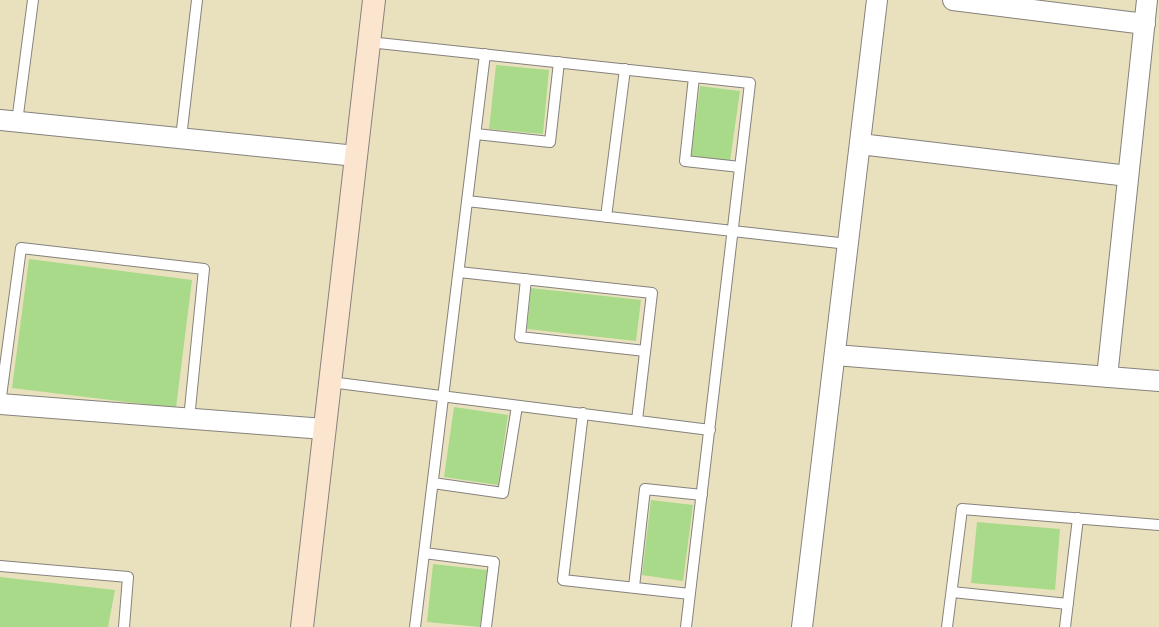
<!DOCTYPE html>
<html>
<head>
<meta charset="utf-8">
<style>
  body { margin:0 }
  canvas { display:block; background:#e9e1be }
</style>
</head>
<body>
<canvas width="1159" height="627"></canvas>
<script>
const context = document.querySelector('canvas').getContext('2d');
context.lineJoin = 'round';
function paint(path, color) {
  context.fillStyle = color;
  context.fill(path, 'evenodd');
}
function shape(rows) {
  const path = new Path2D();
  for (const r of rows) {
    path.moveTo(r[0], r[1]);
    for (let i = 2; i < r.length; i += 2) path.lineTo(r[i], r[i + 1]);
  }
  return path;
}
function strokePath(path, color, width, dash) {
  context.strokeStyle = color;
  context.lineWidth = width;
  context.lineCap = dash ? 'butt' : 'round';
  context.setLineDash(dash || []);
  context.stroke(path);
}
paint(shape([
  [496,65,549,70,543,134,489,129],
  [700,86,740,91,730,161,691,156],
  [29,259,192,280,176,408,12,388],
  [531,288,641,300,636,341,527,329],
  [454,407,508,415,498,485,444,477],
  [651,500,693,505,683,581,642,575],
  [977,522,1060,529,1055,590,971,583],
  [433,564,487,570,480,627,427,622],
  [0,577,115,590,108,627,0,627]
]), '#a9da89');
const lane = shape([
  [369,42,750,83,686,627],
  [694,77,685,161,740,167],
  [17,122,33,0],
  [476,134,550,142,559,62],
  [181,138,197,0],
  [467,201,848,244],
  [606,217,625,69],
  [459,272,652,293,637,420],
  [526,279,520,337,645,351],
  [330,382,710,430],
  [0,404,21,248,204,269,189,419],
  [583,413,563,580,690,594],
  [433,483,503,493,517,406],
  [424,553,494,562,486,627],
  [0,566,128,577,124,627],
  [634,587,645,489,702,495],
  [952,592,1068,604],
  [415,627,485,54],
  [947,627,962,509,1159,525],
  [1065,627,1078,518]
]);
const street = shape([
  [953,0,1145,24],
  [0,120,356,156],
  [860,144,1128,176],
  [835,355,1159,381],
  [1107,377,1147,0],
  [0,404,324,429],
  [802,627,877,0]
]);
const secondary = shape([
  [302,627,374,0]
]);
strokePath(lane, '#86827c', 12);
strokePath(street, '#86827c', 22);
strokePath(secondary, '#86827c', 24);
strokePath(lane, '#fff', 10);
strokePath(street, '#fff', 20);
strokePath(secondary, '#fbe5cf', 22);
</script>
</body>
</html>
